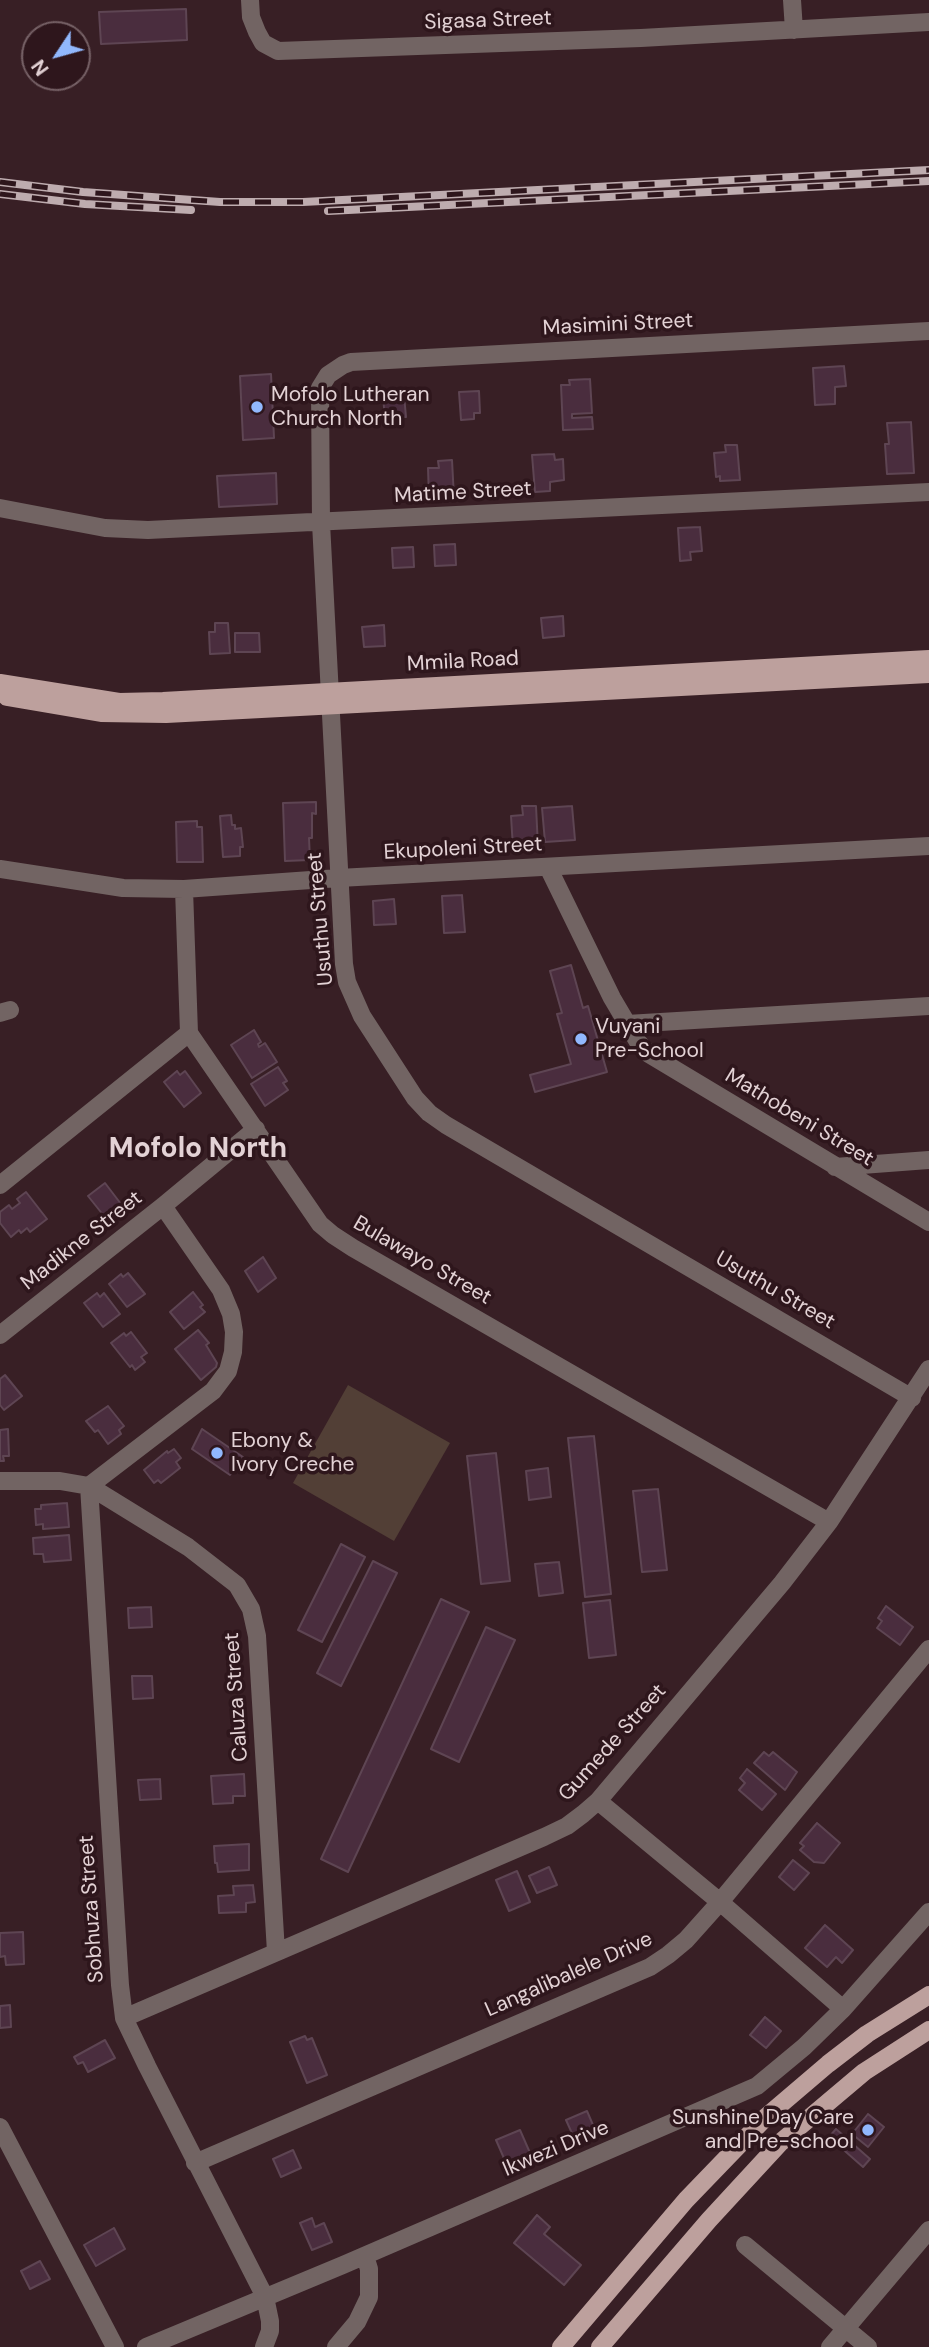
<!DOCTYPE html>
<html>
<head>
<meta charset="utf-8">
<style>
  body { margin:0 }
  #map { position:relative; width:929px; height:2347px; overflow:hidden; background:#381f25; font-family:"DM Sans",sans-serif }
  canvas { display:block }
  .north { position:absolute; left:21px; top:21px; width:70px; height:70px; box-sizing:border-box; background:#2e161c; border:2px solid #766166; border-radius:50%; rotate:234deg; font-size:19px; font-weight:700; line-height:28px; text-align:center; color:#e3d2d5 }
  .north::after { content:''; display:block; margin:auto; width:24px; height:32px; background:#91b8fd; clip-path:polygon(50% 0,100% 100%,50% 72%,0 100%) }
</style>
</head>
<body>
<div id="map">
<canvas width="929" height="2347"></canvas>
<div class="north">N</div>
</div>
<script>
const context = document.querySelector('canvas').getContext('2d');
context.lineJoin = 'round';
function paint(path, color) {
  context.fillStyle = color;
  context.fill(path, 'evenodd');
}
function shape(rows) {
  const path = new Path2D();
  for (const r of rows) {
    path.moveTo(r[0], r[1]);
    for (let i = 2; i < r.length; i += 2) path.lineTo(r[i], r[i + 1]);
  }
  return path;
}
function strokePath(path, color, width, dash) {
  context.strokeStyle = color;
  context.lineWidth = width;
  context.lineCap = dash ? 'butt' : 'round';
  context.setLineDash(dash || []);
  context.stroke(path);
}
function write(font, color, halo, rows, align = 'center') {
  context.font = font + ' "DM Sans",sans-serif';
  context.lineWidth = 7;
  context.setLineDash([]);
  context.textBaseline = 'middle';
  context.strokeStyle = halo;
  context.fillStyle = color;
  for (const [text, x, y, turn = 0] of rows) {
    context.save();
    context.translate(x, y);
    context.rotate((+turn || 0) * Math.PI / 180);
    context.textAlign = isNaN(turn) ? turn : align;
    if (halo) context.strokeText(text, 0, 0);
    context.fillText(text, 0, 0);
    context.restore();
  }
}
paint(shape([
  [348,1385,450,1443,394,1541,293,1483]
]), '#523f36');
const building = shape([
  [186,9,187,40,101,44,99,12,186,9],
  [844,366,846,386,835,387,835,404,815,405,813,368,844,366],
  [271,374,274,438,243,440,240,376,271,374],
  [590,379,592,413,572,414,572,418,592,417,593,429,563,430,561,385,570,385,569,380,590,379],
  [479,391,480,413,474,413,474,419,461,420,459,392,479,391],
  [404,395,406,417,385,418,383,397,404,395],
  [911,422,914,473,887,474,885,444,889,444,887,423,911,422],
  [725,445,737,445,740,480,720,481,720,476,716,477,714,453,726,452,725,445],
  [554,454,555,460,563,459,564,480,550,482,550,491,535,492,532,455,554,454],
  [452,460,454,498,429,499,428,468,439,468,438,461,452,460],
  [276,473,277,504,219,507,217,476,276,473],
  [700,527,702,551,690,552,691,560,680,561,678,528,700,527],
  [455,544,456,565,435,566,434,545,455,544],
  [413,547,414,567,393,568,392,548,413,547],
  [563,616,564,636,543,638,541,618,563,616],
  [215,623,228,623,230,653,210,654,209,632,215,632,215,623],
  [384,625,385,646,364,647,362,627,384,625],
  [235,633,259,633,260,652,235,652,235,633],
  [316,802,316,814,312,813,312,838,309,838,310,860,285,861,283,803,316,802],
  [522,806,536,806,538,847,513,848,511,816,523,815,522,806],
  [572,806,575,840,545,842,542,808,572,806],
  [231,815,232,825,235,825,235,829,241,828,243,847,240,847,240,856,223,857,220,816,231,815],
  [197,821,197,827,202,827,203,862,177,862,176,822,197,821],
  [462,895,465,932,444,933,442,896,462,895],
  [394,899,396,924,374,925,373,901,394,899],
  [571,965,583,1008,588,1006,607,1072,535,1092,530,1075,571,1064,557,1014,562,1013,550,971,571,965],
  [254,1030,261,1042,258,1044,259,1047,265,1043,277,1062,252,1078,231,1045,254,1030],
  [278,1067,287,1081,283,1083,288,1090,265,1106,251,1084,278,1067],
  [177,1071,180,1075,185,1071,201,1093,184,1107,164,1082,177,1071],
  [105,1183,121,1204,118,1206,121,1211,108,1221,88,1196,105,1183],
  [26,1192,47,1219,30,1232,27,1228,21,1233,19,1230,11,1237,0,1223,0,1212,9,1205,12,1209,20,1203,17,1199,26,1192],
  [263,1257,276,1278,258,1292,245,1271,263,1257],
  [128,1273,145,1294,127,1307,109,1284,121,1274,123,1277,128,1273],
  [193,1292,203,1305,200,1307,205,1312,184,1329,170,1312,193,1292],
  [97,1293,100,1297,104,1293,120,1314,103,1327,84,1303,97,1293],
  [198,1330,209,1343,206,1345,217,1363,216,1367,201,1380,175,1349,198,1330],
  [131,1332,147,1353,141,1357,145,1362,135,1370,132,1365,130,1367,111,1343,124,1333,126,1336,131,1332],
  [5,1375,22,1396,4,1410,0,1405,0,1379,5,1375],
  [108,1406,124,1426,119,1430,121,1434,108,1444,98,1430,95,1432,86,1421,108,1406],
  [8,1429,9,1456,3,1456,4,1461,0,1461,0,1430,8,1429],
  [202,1429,243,1457,230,1475,192,1449,202,1429],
  [594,1436,611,1594,585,1597,568,1438,594,1436],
  [174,1449,181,1458,176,1462,180,1468,161,1483,158,1480,154,1483,144,1470,167,1451,168,1453,174,1449],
  [496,1453,510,1581,481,1584,467,1456,496,1453],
  [548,1468,551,1497,529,1500,526,1471,548,1468],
  [658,1489,667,1570,642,1572,633,1491,658,1489],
  [67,1503,69,1527,43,1529,43,1524,36,1525,35,1509,41,1509,41,1505,67,1503],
  [69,1535,71,1560,44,1562,43,1554,34,1554,33,1538,69,1535],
  [341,1544,365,1557,322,1642,298,1630,341,1544],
  [373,1561,397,1573,341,1686,317,1673,373,1561],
  [559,1562,563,1593,539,1596,535,1564,559,1562],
  [441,1599,469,1612,348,1872,321,1859,441,1599],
  [610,1600,616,1655,589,1658,583,1603,610,1600],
  [886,1606,913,1627,900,1645,877,1628,882,1621,878,1618,886,1606],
  [151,1607,152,1627,129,1628,128,1608,151,1607],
  [486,1627,515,1640,459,1762,431,1749,486,1627],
  [132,1676,152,1676,153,1698,133,1699,132,1676],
  [764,1752,769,1756,773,1752,797,1772,785,1790,754,1763,764,1752],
  [747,1769,776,1794,762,1810,739,1790,745,1783,740,1778,747,1769],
  [244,1774,245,1796,233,1796,233,1803,213,1804,211,1776,244,1774],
  [160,1779,161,1799,140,1800,138,1780,160,1779],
  [817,1823,840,1843,824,1863,814,1862,800,1850,804,1846,800,1843,817,1823],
  [249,1844,249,1870,218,1872,217,1863,215,1863,214,1846,249,1844],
  [793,1860,809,1873,794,1890,779,1877,793,1860],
  [549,1867,557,1885,537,1893,529,1876,549,1867],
  [517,1871,530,1902,509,1911,496,1880,517,1871],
  [253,1885,255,1902,246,1903,246,1912,219,1913,218,1896,234,1895,233,1886,253,1885],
  [825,1925,853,1950,842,1963,836,1957,827,1967,805,1948,825,1925],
  [23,1932,24,1964,6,1965,5,1956,0,1957,0,1933,23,1932],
  [10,2005,11,2027,0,2028,0,2006,10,2005],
  [765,2017,781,2031,766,2048,750,2035,765,2017],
  [305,2036,307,2040,312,2038,327,2075,307,2083,290,2042,305,2036],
  [105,2040,115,2058,88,2072,83,2062,78,2064,74,2057,105,2040],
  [587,2111,596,2132,575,2140,566,2120,587,2111],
  [868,2114,884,2127,868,2147,852,2134,868,2114],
  [836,2129,870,2159,863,2167,829,2137,836,2129],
  [520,2130,534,2162,510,2172,496,2140,520,2130],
  [293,2150,301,2168,281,2177,273,2159,293,2150],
  [537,2215,550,2227,544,2234,581,2265,564,2285,514,2243,537,2215],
  [312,2218,315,2227,324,2223,332,2242,312,2250,300,2223,312,2218],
  [114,2228,125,2249,96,2266,84,2245,114,2228],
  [40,2261,50,2279,30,2289,21,2271,40,2261]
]);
paint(building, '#4a2d3e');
strokePath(building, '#5e4553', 2);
strokePath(shape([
  [250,0,251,17,257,32,263,43,278,51,641,38,929,22],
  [792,0,794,30],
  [0,508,105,528,148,530,929,492],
  [548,867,612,998,638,1042,649,1054,929,1222],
  [0,869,123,888,184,889,339,878,929,846],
  [184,889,189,1033,320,1224,333,1235,353,1248,829,1522],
  [0,1013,10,1010],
  [627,1024,929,1006],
  [835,1167,929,1160],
  [0,1185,189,1033],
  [163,1206,221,1290,231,1314,234,1332,233,1352,228,1371,213,1391,89,1486,120,1985,124,2018,147,2066,265,2297,270,2321,270,2331,264,2347],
  [0,1335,163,1206,256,1129],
  [912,1398,446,1125,429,1113,415,1098,362,1016,347,982,344,964,321,523,320,388,328,375,343,365,351,362,929,331],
  [0,1481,60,1481,89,1486,188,1547,237,1585,251,1609,257,1636,276,1952],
  [598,1801,720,1902,843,2009],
  [124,2018,544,1837,567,1826,583,1814,598,1801,782,1583,829,1522,929,1369],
  [0,2127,115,2347],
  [195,2163,650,1967,668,1955,686,1940,720,1902,929,1649],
  [745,2245,868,2347],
  [146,2347,343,2265,757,2086,804,2047,843,2009,929,1912],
  [336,2347,357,2322,369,2297,369,2269,365,2256],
  [830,2347,929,2230]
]), '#726463', 18);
strokePath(shape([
  [0,683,119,702,163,701,929,659],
  [7,697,101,713,166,714,929,674],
  [561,2347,686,2200,767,2116,828,2064,867,2034,929,1995],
  [600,2347,709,2220,781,2142,864,2072,929,2030]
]), '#bda09d', 18);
const rail = shape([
  [0,182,83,192,220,202,303,202,929,170],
  [0,194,85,204,191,210],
  [328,211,929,181]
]);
strokePath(rail, '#beacaf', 8);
strokePath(rail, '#2e161c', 5, [16]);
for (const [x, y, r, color] of [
  [257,407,7,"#91b8fd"],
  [581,1039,7,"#91b8fd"],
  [217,1453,7,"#91b8fd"],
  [868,2130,7,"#91b8fd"]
]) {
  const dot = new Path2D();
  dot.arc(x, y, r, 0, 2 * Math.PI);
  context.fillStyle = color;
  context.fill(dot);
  strokePath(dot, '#2e161c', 2.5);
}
write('21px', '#e3d2d5', '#2e161c', [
  ["Sigasa Street",488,21,-2],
  ["Masimini Street",618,325,-3],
  ["Matime Street",463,493,-3],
  ["Mmila Road",463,662,-3],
  ["Ekupoleni Street",463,849,-3],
  ["Usuthu Street",321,919,-95],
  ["Mathobeni Street",799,1118,31],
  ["Madikne Street",82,1241,-38],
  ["Bulawayo Street",422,1261,30],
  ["Usuthu Street",775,1291,30],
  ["Caluza Street",237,1697,-94],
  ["Gumede Street",613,1743,-48],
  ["Sobhuza Street",92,1909,-94],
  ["Langalibalele Drive",569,1975,-24],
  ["Ikwezi Drive",556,2149,-23]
]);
write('21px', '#e3d2d5', '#2e161c', [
  ["Mofolo Lutheran",271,395],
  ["Church North",271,419],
  ["Vuyani",595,1027],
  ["Pre-School",595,1051],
  ["Ebony &",231,1441],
  ["Ivory Creche",231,1465],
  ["Sunshine Day Care",854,2118,"right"],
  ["and Pre-school",854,2142,"right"]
], 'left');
write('bold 28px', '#e3d2d5', '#2e161c', [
  ["Mofolo North",198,1150]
]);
</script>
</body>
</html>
